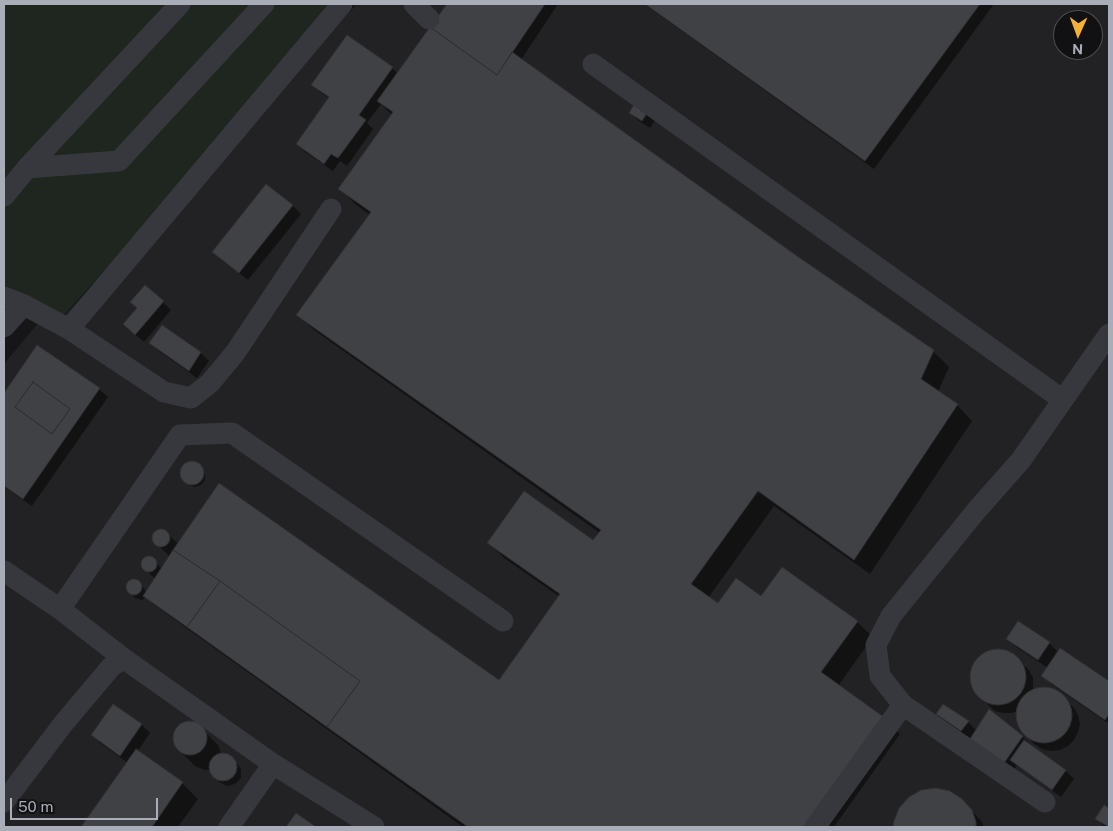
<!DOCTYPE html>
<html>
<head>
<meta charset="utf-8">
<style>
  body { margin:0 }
  #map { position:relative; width:1113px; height:831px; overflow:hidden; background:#161618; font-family:"Public Sans",sans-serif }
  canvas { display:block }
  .frame { position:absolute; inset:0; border:5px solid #a8adb8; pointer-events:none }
  .north { position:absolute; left:1053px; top:10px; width:50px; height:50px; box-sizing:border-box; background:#111113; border:1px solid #4d4f55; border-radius:50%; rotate:182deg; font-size:14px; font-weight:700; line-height:20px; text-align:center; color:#a8adb8 }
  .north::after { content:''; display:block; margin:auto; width:18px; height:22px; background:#f2b134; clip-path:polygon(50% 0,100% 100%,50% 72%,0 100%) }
  .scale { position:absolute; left:10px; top:798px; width:148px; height:22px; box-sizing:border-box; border:2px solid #a8adb8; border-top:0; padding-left:6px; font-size:15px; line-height:18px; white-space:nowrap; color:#a8adb8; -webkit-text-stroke:4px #111113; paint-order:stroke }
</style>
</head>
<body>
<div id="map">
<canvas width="1113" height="831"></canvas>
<div class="frame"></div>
<div class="north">N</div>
<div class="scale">50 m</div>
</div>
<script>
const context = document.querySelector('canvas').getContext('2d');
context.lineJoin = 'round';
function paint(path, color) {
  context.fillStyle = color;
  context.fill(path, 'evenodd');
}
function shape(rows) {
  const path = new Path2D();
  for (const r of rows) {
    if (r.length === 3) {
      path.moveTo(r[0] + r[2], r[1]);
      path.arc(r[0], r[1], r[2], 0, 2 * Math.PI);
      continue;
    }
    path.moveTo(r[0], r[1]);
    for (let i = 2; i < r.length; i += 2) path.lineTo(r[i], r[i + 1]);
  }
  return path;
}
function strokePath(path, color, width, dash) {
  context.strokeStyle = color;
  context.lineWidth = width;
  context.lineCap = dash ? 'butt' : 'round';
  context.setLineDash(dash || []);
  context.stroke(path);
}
paint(shape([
  [357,4,1109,4,1109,827,4,827,4,364,44,316,59,321],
  [1063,20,1093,20,1093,50,1063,50]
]), '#222225');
paint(shape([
  [4,4,352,4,59,320,4,300]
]), '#1e261f');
paint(shape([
  [448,4,558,4,521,60,796,257,933,351,949,367,938,392,957,405,972,421,870,574,774,506,708,598,719,605,761,598,857,622,873,637,838,686,885,719,900,734,834,827,463,827,153,604,146,597,142,600,135,598,129,592,127,587,128,583,134,580,139,582,144,588,146,593,155,579,143,567,142,562,145,559,151,557,162,569,170,557,154,541,154,535,160,530,166,532,178,544,499,682,560,597,504,558,489,543,594,542,600,533,314,330,298,315,370,215,355,204,340,188,392,115,381,104,367,123,373,129,347,166,340,161,333,171,305,152,297,144,330,99,321,93,313,85,347,36,392,68,398,74],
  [644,4,994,4,874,169],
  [637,103,656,119,650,128,639,121,630,113],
  [266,185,293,206,301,214,248,280,222,260,213,252],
  [163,302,171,310,144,342,132,332],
  [162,326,201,353,209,361,197,378,159,351,150,343],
  [38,347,99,389,108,397,32,506,4,487,4,395],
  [188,463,196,463,201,468,205,474,205,480,201,485,194,487,191,486,183,478,182,471,183,468],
  [1008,639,1049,643,1059,653,1061,650,1109,683,1109,724,1051,684,1043,676,1048,668,1016,647],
  [996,650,1005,651,1013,655,1029,670,1033,678,1033,690,1042,688,1050,689,1059,693,1074,708,1078,715,1080,724,1078,732,1074,740,1068,746,1060,750,1051,751,1042,749,1034,744,1020,728,1017,719,1017,711,1012,713,1003,713,995,711,978,696,973,689,970,680,971,672,974,663,979,656,987,652],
  [113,705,142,725,150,733,137,752,182,783,198,799,178,827,82,827,128,763,100,743,92,735],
  [989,711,1023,737,1031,745,1030,746,1066,771,1074,779,1061,797,1017,765,1013,771,980,747,971,738,970,739,946,722,938,714,968,722,977,731],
  [188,723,193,723,202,729,218,745,221,754,230,757,236,762,241,769,241,778,235,784,227,786,219,782,214,776,211,770,205,770,195,766,179,750,174,741,174,736,179,727],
  [962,800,982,822,984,827,895,827,895,821],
  [1105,806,1109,809,1109,827,1105,827,1096,818]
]), '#0007');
const building = shape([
  [447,4,545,4,497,75,430,27,447,4],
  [645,4,980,4,865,161,645,4],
  [430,27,497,75,512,52,797,256,934,350,921,379,958,404,854,560,758,491,691,584,718,603,736,578,761,596,782,567,858,621,821,672,885,718,807,827,468,827,327,727,360,681,220,581,173,550,219,483,499,680,560,594,487,543,524,491,593,540,601,530,296,315,371,212,338,189,393,112,377,101,430,27],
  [347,35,393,67,359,115,366,120,338,158,331,154,324,164,296,144,329,97,311,85,347,35],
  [636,101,649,110,642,121,629,113,636,101],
  [266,184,293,205,239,273,212,252,266,184],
  [145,285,164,301,135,335,123,324,137,308,130,302,145,285],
  [162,325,201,352,189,371,149,343,162,325],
  [37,345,100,388,23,499,4,486,4,393,37,345],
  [33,382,70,409,52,434,15,407,33,382],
  [33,382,70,409,52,434,15,407,33,382],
  [192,473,12],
  [161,538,9],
  [173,550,220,581,187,627,143,596,173,550],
  [149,564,8],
  [134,587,8],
  [220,581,360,681,327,727,187,627,220,581],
  [1018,621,1050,642,1038,660,1006,639,1018,621],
  [1060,648,1109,681,1109,714,1105,720,1041,676,1060,648],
  [998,677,28],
  [1044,715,28],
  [113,704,142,724,120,756,91,735,113,704],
  [943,704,969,721,961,731,936,714,943,704],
  [989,709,1023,736,1004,763,970,739,989,709],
  [190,738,17],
  [1024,740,1066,770,1052,790,1010,760,1024,740],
  [136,749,183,782,152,827,81,827,136,749],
  [223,767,14],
  [936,788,950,791,962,799,972,810,976,822,976,827,893,827,894,821,899,808,909,797,921,790,936,788],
  [1104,805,1109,808,1109,827,1095,819,1104,805],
  [296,813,316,827,286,827,296,813]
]);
paint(building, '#404145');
strokePath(building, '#303034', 1);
strokePath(shape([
  [414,4,429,19],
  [593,64,1063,400],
  [27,168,119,161,264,4],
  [4,196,27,168,180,4],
  [4,297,24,305,69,329,164,392,191,398,210,383,235,353,331,209],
  [4,327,24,305],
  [69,329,342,4],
  [4,571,60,609,123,658,273,764,229,827],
  [60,609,180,435,232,433,503,621],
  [273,764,374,827],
  [4,802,63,724,111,667,123,658],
  [1045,802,903,705,880,676,876,645,891,616,976,511,1021,460,1109,334],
  [815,827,903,705]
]), '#37383d', 21);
</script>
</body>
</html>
